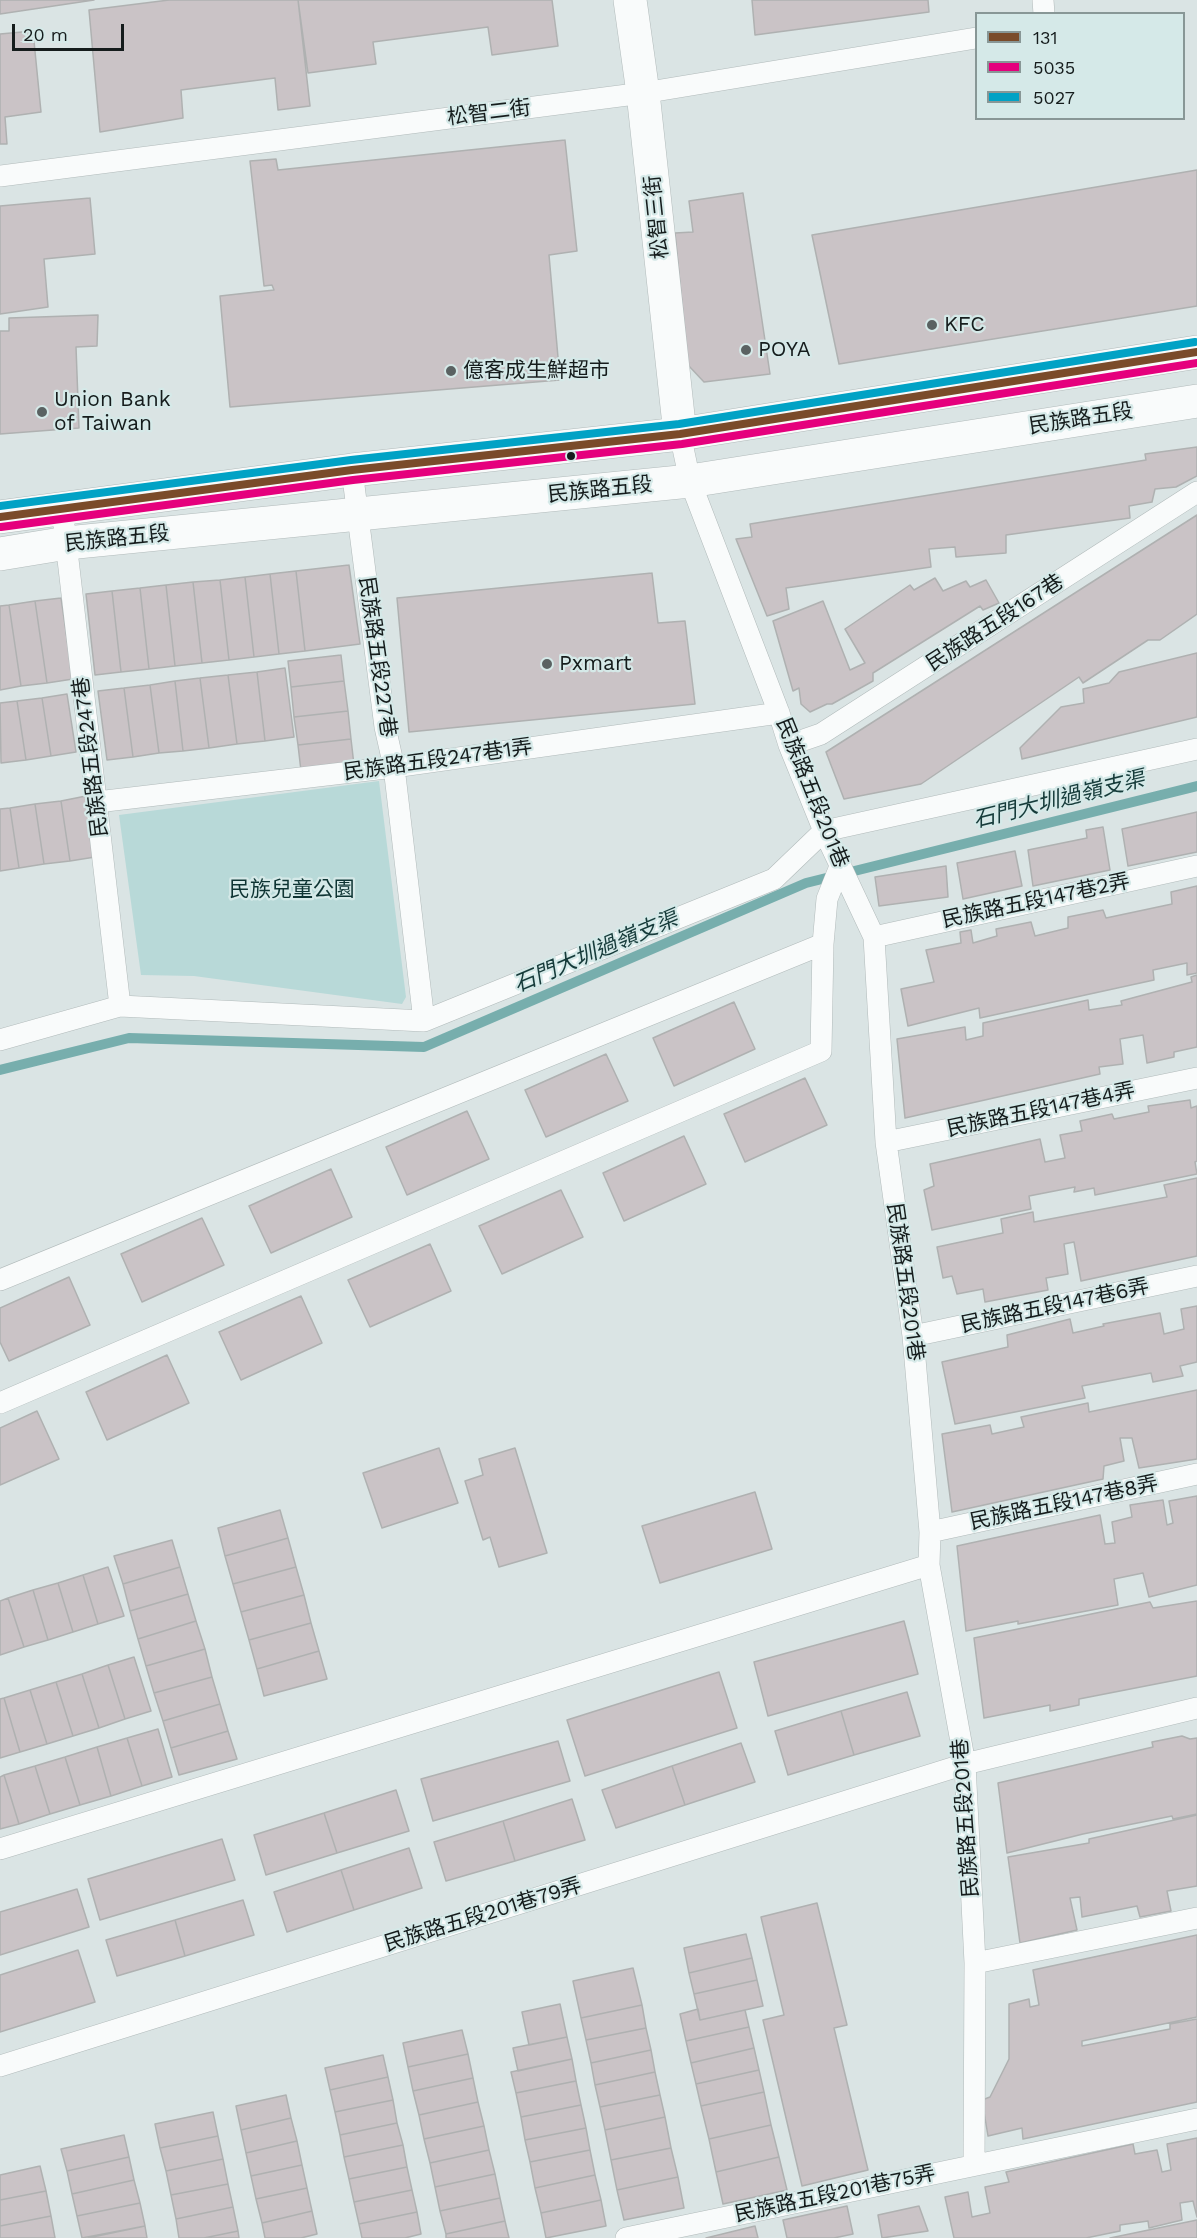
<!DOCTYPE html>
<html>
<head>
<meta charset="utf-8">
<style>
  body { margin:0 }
  #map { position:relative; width:1197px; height:2238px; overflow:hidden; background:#dae4e4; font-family:"Work Sans",sans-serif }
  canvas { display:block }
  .legend { position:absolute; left:975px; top:12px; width:210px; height:108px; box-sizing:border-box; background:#d5e9e8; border:2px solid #889796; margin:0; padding:8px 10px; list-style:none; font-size:18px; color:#151c1c }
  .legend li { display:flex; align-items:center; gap:12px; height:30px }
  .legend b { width:30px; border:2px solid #889796 }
  .scale { position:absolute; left:12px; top:24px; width:112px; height:27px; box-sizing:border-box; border:3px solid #151c1c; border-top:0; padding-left:8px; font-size:18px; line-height:21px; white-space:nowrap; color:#151c1c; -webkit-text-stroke:4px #d5e9e8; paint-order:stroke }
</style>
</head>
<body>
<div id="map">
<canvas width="1197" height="2238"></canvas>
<ul class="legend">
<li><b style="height:8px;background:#7a4b2a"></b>131</li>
<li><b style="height:8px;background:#e5007d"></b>5035</li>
<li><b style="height:8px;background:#01a2c5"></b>5027</li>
</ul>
<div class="scale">20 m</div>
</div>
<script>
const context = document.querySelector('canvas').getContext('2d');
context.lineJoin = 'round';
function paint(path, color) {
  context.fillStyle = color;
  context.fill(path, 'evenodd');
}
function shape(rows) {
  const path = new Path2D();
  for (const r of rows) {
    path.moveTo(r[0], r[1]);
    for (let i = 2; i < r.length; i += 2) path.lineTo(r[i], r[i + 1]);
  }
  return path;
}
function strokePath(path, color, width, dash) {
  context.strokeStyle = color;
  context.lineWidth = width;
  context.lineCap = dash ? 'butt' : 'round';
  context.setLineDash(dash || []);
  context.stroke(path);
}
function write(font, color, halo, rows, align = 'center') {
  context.font = font + ' "Work Sans","Noto Sans TC",sans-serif';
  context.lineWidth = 4.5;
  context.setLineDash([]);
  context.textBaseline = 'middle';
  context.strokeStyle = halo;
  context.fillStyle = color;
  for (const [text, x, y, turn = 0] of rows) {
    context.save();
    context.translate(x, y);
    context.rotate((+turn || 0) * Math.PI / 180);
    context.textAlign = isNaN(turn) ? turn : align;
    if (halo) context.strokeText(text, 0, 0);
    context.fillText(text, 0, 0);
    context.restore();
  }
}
paint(shape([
  [379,781,406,997,402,1004,194,976,141,975,119,815]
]), '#b8d9d8');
strokePath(shape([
  [0,1070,129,1038,424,1047,806,883,1197,786]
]), '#77aead', 10);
const building = shape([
  [0,0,94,0,0,14,0,0],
  [169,0,298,0,310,106,278,110,275,78,181,90,183,118,100,132,89,10,169,0],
  [298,0,552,0,558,46,492,55,488,27,373,42,376,64,308,73,298,0],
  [752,0,928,0,929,12,755,35,752,0],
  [33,31,41,112,5,117,7,144,0,144,0,34,33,31],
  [565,140,577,251,549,255,560,380,230,407,220,296,274,290,272,285,264,286,250,161,276,159,278,170,565,140],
  [1197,170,1197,306,839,364,812,235,1197,170],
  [743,193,770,374,704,382,688,365,675,233,693,232,689,201,743,193],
  [90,198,95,254,44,259,48,307,0,314,0,206,90,198],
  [98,315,97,346,76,347,79,428,0,434,0,331,9,331,9,318,98,315],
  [1197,447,1197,476,1176,487,1155,489,1152,502,1129,506,1130,518,1006,535,1006,553,956,557,955,547,929,549,931,567,786,588,789,609,767,616,736,539,752,537,750,524,1146,460,1145,454,1197,447],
  [1197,515,1197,614,1160,640,1148,640,1083,683,1079,677,921,784,844,799,826,752,1197,515],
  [349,565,360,644,305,651,296,571,349,565],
  [296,571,305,651,279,654,270,574,296,571],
  [652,573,658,623,685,621,695,704,409,732,397,598,652,573],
  [270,574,279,654,254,657,245,577,270,574],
  [245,577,254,657,229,660,220,580,245,577],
  [935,578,943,591,966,581,970,587,986,580,999,603,983,610,980,606,873,673,873,681,832,704,827,704,810,712,801,704,799,688,793,691,773,621,823,601,850,670,865,663,845,629,910,585,914,590,935,578],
  [220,580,229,660,202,663,193,582,220,580],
  [193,582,202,663,175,666,166,585,193,582],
  [166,585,175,666,149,669,140,588,166,585],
  [140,588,149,669,121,672,112,591,140,588],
  [112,591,121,672,95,675,86,594,112,591],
  [61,598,73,679,47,683,35,601,61,598],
  [35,601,47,683,21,686,9,605,35,601],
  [9,605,21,686,0,690,0,606,9,605],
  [1197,653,1197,717,1022,759,1020,748,1061,707,1084,703,1083,689,1109,683,1119,672,1197,653],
  [341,655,344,681,291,687,288,661,341,655],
  [285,668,294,737,265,741,257,672,285,668],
  [257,672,265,741,237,744,228,675,257,672],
  [228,675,237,744,209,748,200,678,228,675],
  [200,678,209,748,183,751,175,681,200,678],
  [175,681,183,751,159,753,150,685,175,681],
  [344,681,348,711,294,717,291,687,344,681],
  [150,685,159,753,133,757,124,688,150,685],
  [124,688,133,757,107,760,98,691,124,688],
  [67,694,76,752,51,756,42,698,67,694],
  [42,698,51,756,26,760,17,701,42,698],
  [17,701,26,760,1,763,0,703,17,701],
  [348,711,351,739,298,745,294,717,348,711],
  [351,739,354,765,301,771,298,745,351,739],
  [86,796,95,857,70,861,61,801,86,796],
  [61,801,70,861,44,864,35,804,61,801],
  [35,804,44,864,19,868,10,808,35,804],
  [10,808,19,868,0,871,0,809,10,808],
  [1197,812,1197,852,1128,866,1122,829,1197,812],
  [1103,827,1110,870,1033,886,1028,850,1087,838,1086,830,1103,827],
  [1015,851,1022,886,963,899,957,863,1015,851],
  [946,866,948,897,879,906,875,877,946,866],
  [1197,886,1197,973,1187,975,1187,963,1153,970,1154,980,980,1018,979,1008,908,1026,901,989,934,982,926,950,961,943,960,932,971,930,973,943,997,936,996,929,1031,922,1035,936,1068,928,1068,917,1103,910,1106,918,1172,904,1171,892,1197,886],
  [1197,975,1197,1047,1174,1052,1174,1057,1147,1063,1143,1035,1120,1039,1123,1064,1099,1067,1100,1074,905,1118,897,1039,965,1027,966,1040,983,1036,983,1023,1088,1000,1089,1010,1122,1005,1121,1001,1192,982,1191,977,1197,975],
  [734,1002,755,1049,674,1086,653,1038,734,1002],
  [606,1054,628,1101,546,1137,525,1090,606,1054],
  [805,1078,827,1125,745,1162,724,1114,805,1078],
  [1190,1100,1191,1108,1197,1106,1197,1161,1195,1162,1197,1174,1095,1195,1094,1188,1074,1192,1075,1187,1029,1196,1031,1209,932,1230,924,1190,934,1186,930,1164,1040,1139,1045,1162,1065,1158,1060,1135,1082,1131,1080,1121,1112,1114,1114,1119,1149,1112,1148,1106,1190,1100],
  [467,1111,489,1159,407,1195,386,1147,467,1111],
  [684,1136,706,1184,624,1221,603,1173,684,1136],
  [331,1169,352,1217,271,1253,249,1206,331,1169],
  [1197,1178,1197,1256,1081,1281,1074,1242,1064,1244,1068,1274,1046,1278,1048,1290,985,1302,983,1289,957,1294,952,1276,943,1278,937,1247,1003,1233,1001,1219,1033,1212,1034,1222,1167,1197,1164,1185,1197,1178],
  [561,1190,583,1237,502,1274,479,1226,561,1190],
  [202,1218,224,1265,142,1302,121,1254,202,1218],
  [430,1244,451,1291,370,1327,348,1280,430,1244],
  [69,1277,90,1325,9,1361,0,1342,0,1308,69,1277],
  [301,1296,322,1343,241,1380,219,1332,301,1296],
  [1197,1306,1197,1362,1180,1366,1183,1376,1153,1382,1151,1373,1082,1386,1085,1398,955,1424,942,1362,1008,1347,1007,1335,1070,1319,1073,1333,1104,1326,1103,1324,1160,1313,1164,1334,1184,1329,1181,1309,1197,1306],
  [167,1355,189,1403,107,1440,86,1392,167,1355],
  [1197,1390,1197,1459,1139,1468,1132,1438,1120,1438,1124,1461,1104,1466,1103,1479,952,1512,942,1434,990,1425,992,1434,1024,1427,1021,1417,1088,1403,1089,1412,1197,1390],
  [37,1411,59,1459,0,1485,0,1428,37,1411],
  [439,1448,458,1503,382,1528,363,1473,439,1448],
  [515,1448,547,1553,499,1567,490,1537,483,1540,465,1481,483,1475,479,1459,515,1448],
  [755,1492,772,1549,660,1583,642,1526,755,1492],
  [1197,1496,1197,1585,1149,1597,1143,1573,1114,1579,1118,1605,1018,1624,1018,1621,966,1631,957,1546,1100,1515,1105,1544,1115,1543,1112,1522,1132,1517,1130,1505,1163,1500,1167,1525,1173,1523,1169,1501,1197,1496],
  [280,1510,288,1538,225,1556,218,1528,280,1510],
  [288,1538,296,1567,233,1584,225,1556,288,1538],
  [172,1540,180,1567,123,1584,114,1556,172,1540],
  [108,1567,124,1616,98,1624,83,1575,108,1567],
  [180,1567,188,1594,130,1611,123,1584,180,1567],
  [296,1567,304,1595,241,1612,233,1584,296,1567],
  [83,1575,98,1624,73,1632,58,1583,83,1575],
  [58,1583,73,1632,48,1640,33,1590,58,1583],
  [33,1590,48,1640,24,1647,8,1598,33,1590],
  [188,1594,196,1621,138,1639,130,1611,188,1594],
  [304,1595,311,1623,249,1640,241,1612,304,1595],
  [8,1598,24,1647,0,1655,0,1601,8,1598],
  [1197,1601,1197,1676,1079,1699,1079,1705,1050,1711,1050,1705,984,1718,974,1638,1150,1602,1153,1608,1197,1601],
  [196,1621,205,1649,146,1666,138,1639,196,1621],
  [904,1621,918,1674,768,1716,754,1662,904,1621],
  [311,1623,319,1651,257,1669,249,1640,311,1623],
  [205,1649,212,1677,154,1693,146,1666,205,1649],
  [319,1651,327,1679,264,1696,257,1669,319,1651],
  [134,1657,151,1711,125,1719,108,1665,134,1657],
  [108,1665,125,1719,99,1728,82,1674,108,1665],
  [719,1672,737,1728,585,1776,567,1720,719,1672],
  [82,1674,99,1728,73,1736,56,1682,82,1674],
  [212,1677,220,1704,163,1721,154,1693,212,1677],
  [56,1682,73,1736,47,1744,30,1690,56,1682],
  [30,1690,47,1744,20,1752,4,1698,30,1690],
  [907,1692,920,1736,854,1755,841,1711,907,1692],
  [4,1698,20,1752,0,1758,0,1699,4,1698],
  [220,1704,228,1731,171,1748,163,1721,220,1704],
  [841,1711,854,1755,788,1775,775,1731,841,1711],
  [158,1729,172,1777,142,1786,127,1738,158,1729],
  [228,1731,237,1759,179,1775,171,1748,228,1731],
  [1182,1736,1190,1739,1197,1738,1197,1814,1173,1819,1172,1816,1083,1834,1007,1853,998,1783,1153,1747,1152,1742,1182,1736],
  [127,1738,142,1786,111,1796,97,1747,127,1738],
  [558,1741,570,1781,433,1821,421,1779,558,1741],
  [741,1743,755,1782,685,1805,672,1766,741,1743],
  [97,1747,111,1796,80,1805,65,1757,97,1747],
  [65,1757,80,1805,50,1814,35,1766,65,1757],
  [35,1766,50,1814,19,1824,4,1775,35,1766],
  [672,1766,685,1805,616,1828,602,1790,672,1766],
  [4,1775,19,1824,0,1829,0,1777,4,1775],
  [396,1790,409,1831,337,1853,324,1813,396,1790],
  [572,1799,585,1840,515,1861,503,1821,572,1799],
  [324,1813,337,1853,266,1875,254,1835,324,1813],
  [1197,1815,1197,1886,1167,1891,1171,1911,1140,1917,1137,1906,1082,1917,1080,1897,1070,1898,1077,1930,1020,1943,1008,1857,1089,1843,1089,1839,1197,1815],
  [503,1821,515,1861,446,1881,434,1842,503,1821],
  [222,1839,235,1880,100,1920,88,1879,222,1839],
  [409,1848,422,1888,354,1910,341,1870,409,1848],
  [341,1870,354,1910,287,1932,274,1892,341,1870],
  [77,1889,89,1927,0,1955,0,1912,77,1889],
  [243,1900,254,1935,185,1956,175,1920,243,1900],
  [817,1903,847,2025,834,2028,868,2170,802,2186,763,2020,784,2015,761,1917,817,1903],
  [175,1920,185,1956,117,1976,106,1940,175,1920],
  [746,1934,752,1958,689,1973,684,1948,746,1934],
  [1197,1935,1197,2017,1082,2041,1082,2046,1170,2029,1170,2024,1197,2019,1197,2102,1023,2139,1022,2128,988,2136,982,2100,990,2097,1009,2059,1009,2004,1029,1999,1030,2007,1039,2005,1033,1970,1197,1935],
  [78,1950,95,2002,0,2032,0,1975,78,1950],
  [752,1958,757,1980,694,1994,689,1973,752,1958],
  [633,1968,642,2005,581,2018,573,1981,633,1968],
  [757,1980,763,2006,700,2020,694,1994,757,1980],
  [560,2004,567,2037,529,2045,522,2012,560,2004],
  [642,2005,646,2028,586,2040,581,2018,642,2005],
  [698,2009,700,2020,745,2010,749,2027,686,2041,680,2014,698,2009],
  [749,2027,754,2048,691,2063,686,2041,749,2027],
  [646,2028,651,2050,591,2063,586,2040,646,2028],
  [462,2030,468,2054,408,2067,403,2043,462,2030],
  [567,2037,572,2059,518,2071,513,2048,567,2037],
  [754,2048,759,2070,696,2084,691,2063,754,2048],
  [651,2050,655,2072,595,2085,591,2063,651,2050],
  [468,2054,473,2078,413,2091,408,2067,468,2054],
  [383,2055,388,2077,330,2090,325,2068,383,2055],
  [572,2059,576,2081,516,2093,511,2072,572,2059],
  [759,2070,764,2092,701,2106,696,2084,759,2070],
  [655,2072,660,2095,600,2107,595,2085,655,2072],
  [388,2077,393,2100,335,2112,330,2090,388,2077],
  [473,2078,478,2102,419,2115,413,2091,473,2078],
  [576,2081,581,2105,521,2117,516,2093,576,2081],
  [764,2092,771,2125,709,2139,701,2106,764,2092],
  [286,2095,291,2118,241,2130,236,2106,286,2095],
  [660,2095,665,2117,605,2130,600,2107,660,2095],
  [393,2100,397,2123,340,2135,335,2112,393,2100],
  [478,2102,484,2126,424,2139,419,2115,478,2102],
  [581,2105,586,2128,525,2140,521,2117,581,2105],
  [213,2112,218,2136,160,2148,155,2124,213,2112],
  [665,2117,671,2148,611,2160,605,2130,665,2117],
  [291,2118,297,2141,246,2153,241,2130,291,2118],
  [397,2123,403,2145,344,2157,340,2135,397,2123],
  [771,2125,779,2157,716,2172,709,2139,771,2125],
  [484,2126,489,2150,430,2163,424,2139,484,2126],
  [586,2128,590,2150,530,2162,525,2140,586,2128],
  [124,2135,129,2157,67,2171,61,2149,124,2135],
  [218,2136,223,2159,166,2171,160,2148,218,2136],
  [1197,2138,1197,2217,1193,2201,1180,2203,1182,2220,1149,2228,1148,2221,1120,2225,1120,2231,1086,2238,954,2238,945,2197,968,2192,972,2217,990,2213,985,2187,1009,2182,1006,2172,1133,2144,1135,2154,1157,2150,1162,2172,1171,2170,1167,2144,1197,2138],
  [297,2141,302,2165,251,2176,246,2153,297,2141],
  [403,2145,407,2167,349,2179,344,2157,403,2145],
  [671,2148,678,2177,617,2190,611,2160,671,2148],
  [489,2150,495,2174,435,2187,430,2163,489,2150],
  [590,2150,595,2175,535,2188,530,2162,590,2150],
  [129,2157,134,2180,72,2194,67,2171,129,2157],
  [779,2157,787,2190,723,2204,716,2172,779,2157],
  [223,2159,228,2184,171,2195,166,2171,223,2159],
  [302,2165,307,2188,256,2199,251,2176,302,2165],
  [40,2166,46,2191,0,2200,0,2175,40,2166],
  [407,2167,412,2190,354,2202,349,2179,407,2167],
  [495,2174,500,2198,440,2211,435,2187,495,2174],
  [595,2175,601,2200,541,2213,535,2188,595,2175],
  [678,2177,684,2208,624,2220,617,2190,678,2177],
  [134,2180,140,2203,77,2216,72,2194,134,2180],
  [228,2184,233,2207,176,2219,171,2195,228,2184],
  [307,2188,312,2211,262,2223,256,2199,307,2188],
  [412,2190,417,2212,359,2224,354,2202,412,2190],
  [46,2191,51,2216,0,2226,0,2200,46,2191],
  [500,2198,505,2221,446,2234,440,2211,500,2198],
  [601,2200,606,2226,546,2238,541,2213,601,2200],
  [140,2203,145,2226,82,2238,77,2216,140,2203],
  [847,2206,853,2234,834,2238,787,2238,783,2220,847,2206],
  [919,2206,928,2231,882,2238,878,2215,919,2206],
  [233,2207,238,2231,204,2238,179,2238,176,2219,233,2207],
  [312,2211,317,2234,301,2238,265,2238,262,2223,312,2211],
  [417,2212,421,2234,405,2238,362,2238,359,2224,417,2212],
  [51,2216,55,2238,0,2238,0,2226,51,2216],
  [1197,2220,1197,2238,1110,2238,1197,2220],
  [505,2221,509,2238,446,2238,446,2234,505,2221],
  [145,2226,147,2238,88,2238,145,2226],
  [755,2226,758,2238,706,2238,755,2226],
  [238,2231,239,2238,204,2238,238,2231]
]);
paint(building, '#cac3c6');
strokePath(building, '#afb1b1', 1.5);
const lane = shape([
  [1043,0,1044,14],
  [0,176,643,93,976,38],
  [680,434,690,481,779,713,789,745,824,831,874,937,886,1142,913,1336,930,1532,929,1565,965,1764,975,1963,974,2164],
  [352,470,385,727,394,767,424,1021],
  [62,508,120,1006],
  [789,745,821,734,1197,492],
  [97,802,394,767,779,713],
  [874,937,1197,866],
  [0,1040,120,1006,424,1021,774,879,824,831,1197,749],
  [886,1142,1197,1078],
  [0,1280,823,944],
  [913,1336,1197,1276],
  [0,1403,821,1051,823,944,827,899,841,864],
  [930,1532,1197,1474],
  [0,1849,929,1565],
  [975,1963,1197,1918],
  [0,2066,965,1764,1197,1708],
  [626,2238,1197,2119]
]);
const street = shape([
  [630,0,643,93,680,434]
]);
const secondary = shape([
  [0,517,352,470,680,434,1197,352],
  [0,554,67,543,690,481,1197,401]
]);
strokePath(lane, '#b1baba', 22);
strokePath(street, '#b1baba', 34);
strokePath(secondary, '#b1baba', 34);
strokePath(lane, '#f9fbfb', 21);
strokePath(street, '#f9fbfb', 33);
strokePath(secondary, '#f9fbfb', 33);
strokePath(shape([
  [0,517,352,470,680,434,1197,352]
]), '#7a4b2a', 8);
strokePath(shape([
  [1,527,353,480,682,444,1197,363]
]), '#e5007d', 8);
strokePath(shape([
  [0,506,351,460,679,424,1195,342]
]), '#01a2c5', 8);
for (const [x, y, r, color] of [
  [932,325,6,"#5a6262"],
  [746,350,6,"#5a6262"],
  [451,371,6,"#5a6262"],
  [42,412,6,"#5a6262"],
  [571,456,5,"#151c1c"],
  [547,664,6,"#5a6262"]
]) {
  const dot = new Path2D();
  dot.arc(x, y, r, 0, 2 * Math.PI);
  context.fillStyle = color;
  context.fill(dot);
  strokePath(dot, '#d5e9e8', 2);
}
write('21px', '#151c1c', '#d5e9e8', [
  ["松智二街",489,113,-7],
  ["松智三街",657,217,-96],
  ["民族路五段",1081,419,-9],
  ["民族路五段",600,490,-6],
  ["民族路五段",117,539,-6],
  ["民族路五段167巷",995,623,-33],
  ["民族路五段227巷",377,657,82],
  ["民族路五段247巷",91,757,-97],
  ["民族路五段247巷1弄",438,760,-8],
  ["民族路五段201巷",812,793,68],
  ["民族路五段147巷2弄",1036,901,-12],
  ["民族路五段147巷4弄",1041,1110,-12],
  ["民族路五段201巷",905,1282,82],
  ["民族路五段147巷6弄",1055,1306,-12],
  ["民族路五段147巷8弄",1064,1503,-12],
  ["民族路五段201巷",966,1818,-94],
  ["民族路五段201巷79弄",483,1915,-17],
  ["民族路五段201巷75弄",835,2194,-12]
]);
write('21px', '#151c1c', '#d5e9e8', [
  ["KFC",944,325],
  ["POYA",758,350],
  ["億客成生鮮超市",463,371],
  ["Union Bank",54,400],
  ["of Taiwan",54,424],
  ["Pxmart",559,664]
], 'left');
write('21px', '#0e3433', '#d5e9e8', [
  ["民族兒童公園",292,890]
]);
write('italic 22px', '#163b3a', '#d5e9e8', [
  ["石門大圳過嶺支渠",1059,800,-14],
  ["石門大圳過嶺支渠",596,952,-23]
]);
</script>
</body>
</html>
